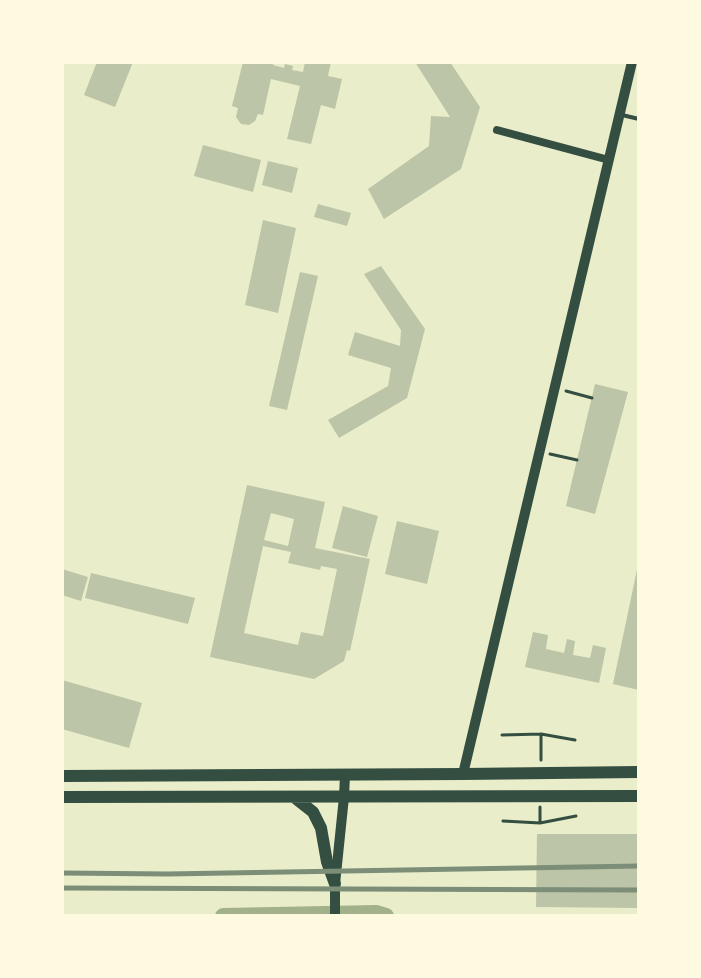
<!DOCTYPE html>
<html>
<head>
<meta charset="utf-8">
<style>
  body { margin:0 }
  #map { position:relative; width:701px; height:978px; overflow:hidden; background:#e9edc9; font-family:Karla,sans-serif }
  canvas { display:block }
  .frame { position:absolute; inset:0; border:64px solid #fefae0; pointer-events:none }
</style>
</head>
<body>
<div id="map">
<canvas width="701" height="978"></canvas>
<div class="frame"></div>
</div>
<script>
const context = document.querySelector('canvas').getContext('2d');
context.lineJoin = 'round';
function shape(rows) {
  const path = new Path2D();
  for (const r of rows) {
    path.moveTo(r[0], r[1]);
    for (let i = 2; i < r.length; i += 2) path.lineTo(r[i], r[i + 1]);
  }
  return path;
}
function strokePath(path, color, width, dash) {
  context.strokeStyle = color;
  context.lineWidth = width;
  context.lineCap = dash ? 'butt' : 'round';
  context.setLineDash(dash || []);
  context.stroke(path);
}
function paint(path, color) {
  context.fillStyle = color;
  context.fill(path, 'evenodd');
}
strokePath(shape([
  [223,916,376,913,386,916]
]), '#a3b18a', 16);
paint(shape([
  [97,62,133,62,115,107,84,95],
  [243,62,274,62,273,65,284,68,285,64,293,66,292,70,303,72,305,62,331,62,328,76,342,79,335,109,321,105,311,144,287,139,300,86,271,79,263,115,258,114,255,121,249,125,241,124,236,117,238,108,232,106],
  [415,62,450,62,480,107,461,169,384,219,368,189,429,146,431,116,450,117],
  [203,145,261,160,253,192,194,176],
  [268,161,298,168,292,193,262,185],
  [318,204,351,213,347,226,314,217],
  [263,220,296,228,278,313,245,305],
  [381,266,425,329,407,398,339,438,328,420,388,386,391,368,348,355,355,332,400,346,401,330,364,274],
  [300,272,318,276,287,410,269,406],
  [595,384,628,392,595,514,566,506],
  [247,485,325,502,315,548,370,559,350,651,347,650,344,661,314,679,210,657],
  [271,513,294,519,288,546,264,540],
  [263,546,291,552,288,563,320,570,321,566,337,569,323,636,301,632,298,645,244,633],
  [343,506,378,516,367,557,332,548],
  [397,521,439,531,427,584,385,574],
  [638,565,639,565,639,690,613,684],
  [62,569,88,577,81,601,62,595],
  [91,573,195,598,188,624,85,598],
  [533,632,548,635,546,649,564,653,567,639,575,641,573,655,590,658,593,645,606,648,599,683,525,667],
  [62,680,142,703,129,748,62,729],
  [537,834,639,834,639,908,536,907]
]), '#bcc5a7');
strokePath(shape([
  [566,391,592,398],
  [550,454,577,460],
  [541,734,575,740],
  [502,735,541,734,541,760],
  [503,821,540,823,540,807],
  [540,823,576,816]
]), '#344e41', 3);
strokePath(shape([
  [622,115,639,119]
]), '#344e41', 4);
strokePath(shape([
  [497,130,609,160]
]), '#344e41', 8);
strokePath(shape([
  [463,774,632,62],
  [335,916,335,884,344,797,345,775]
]), '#344e41', 10);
strokePath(shape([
  [62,776,463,774,639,772],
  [62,797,639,796],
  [294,797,313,812,321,828,327,862,335,884]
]), '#344e41', 12);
strokePath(shape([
  [62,873,168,874,639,866],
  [62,888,639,890]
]), '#7c8e77', 5);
</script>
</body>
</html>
